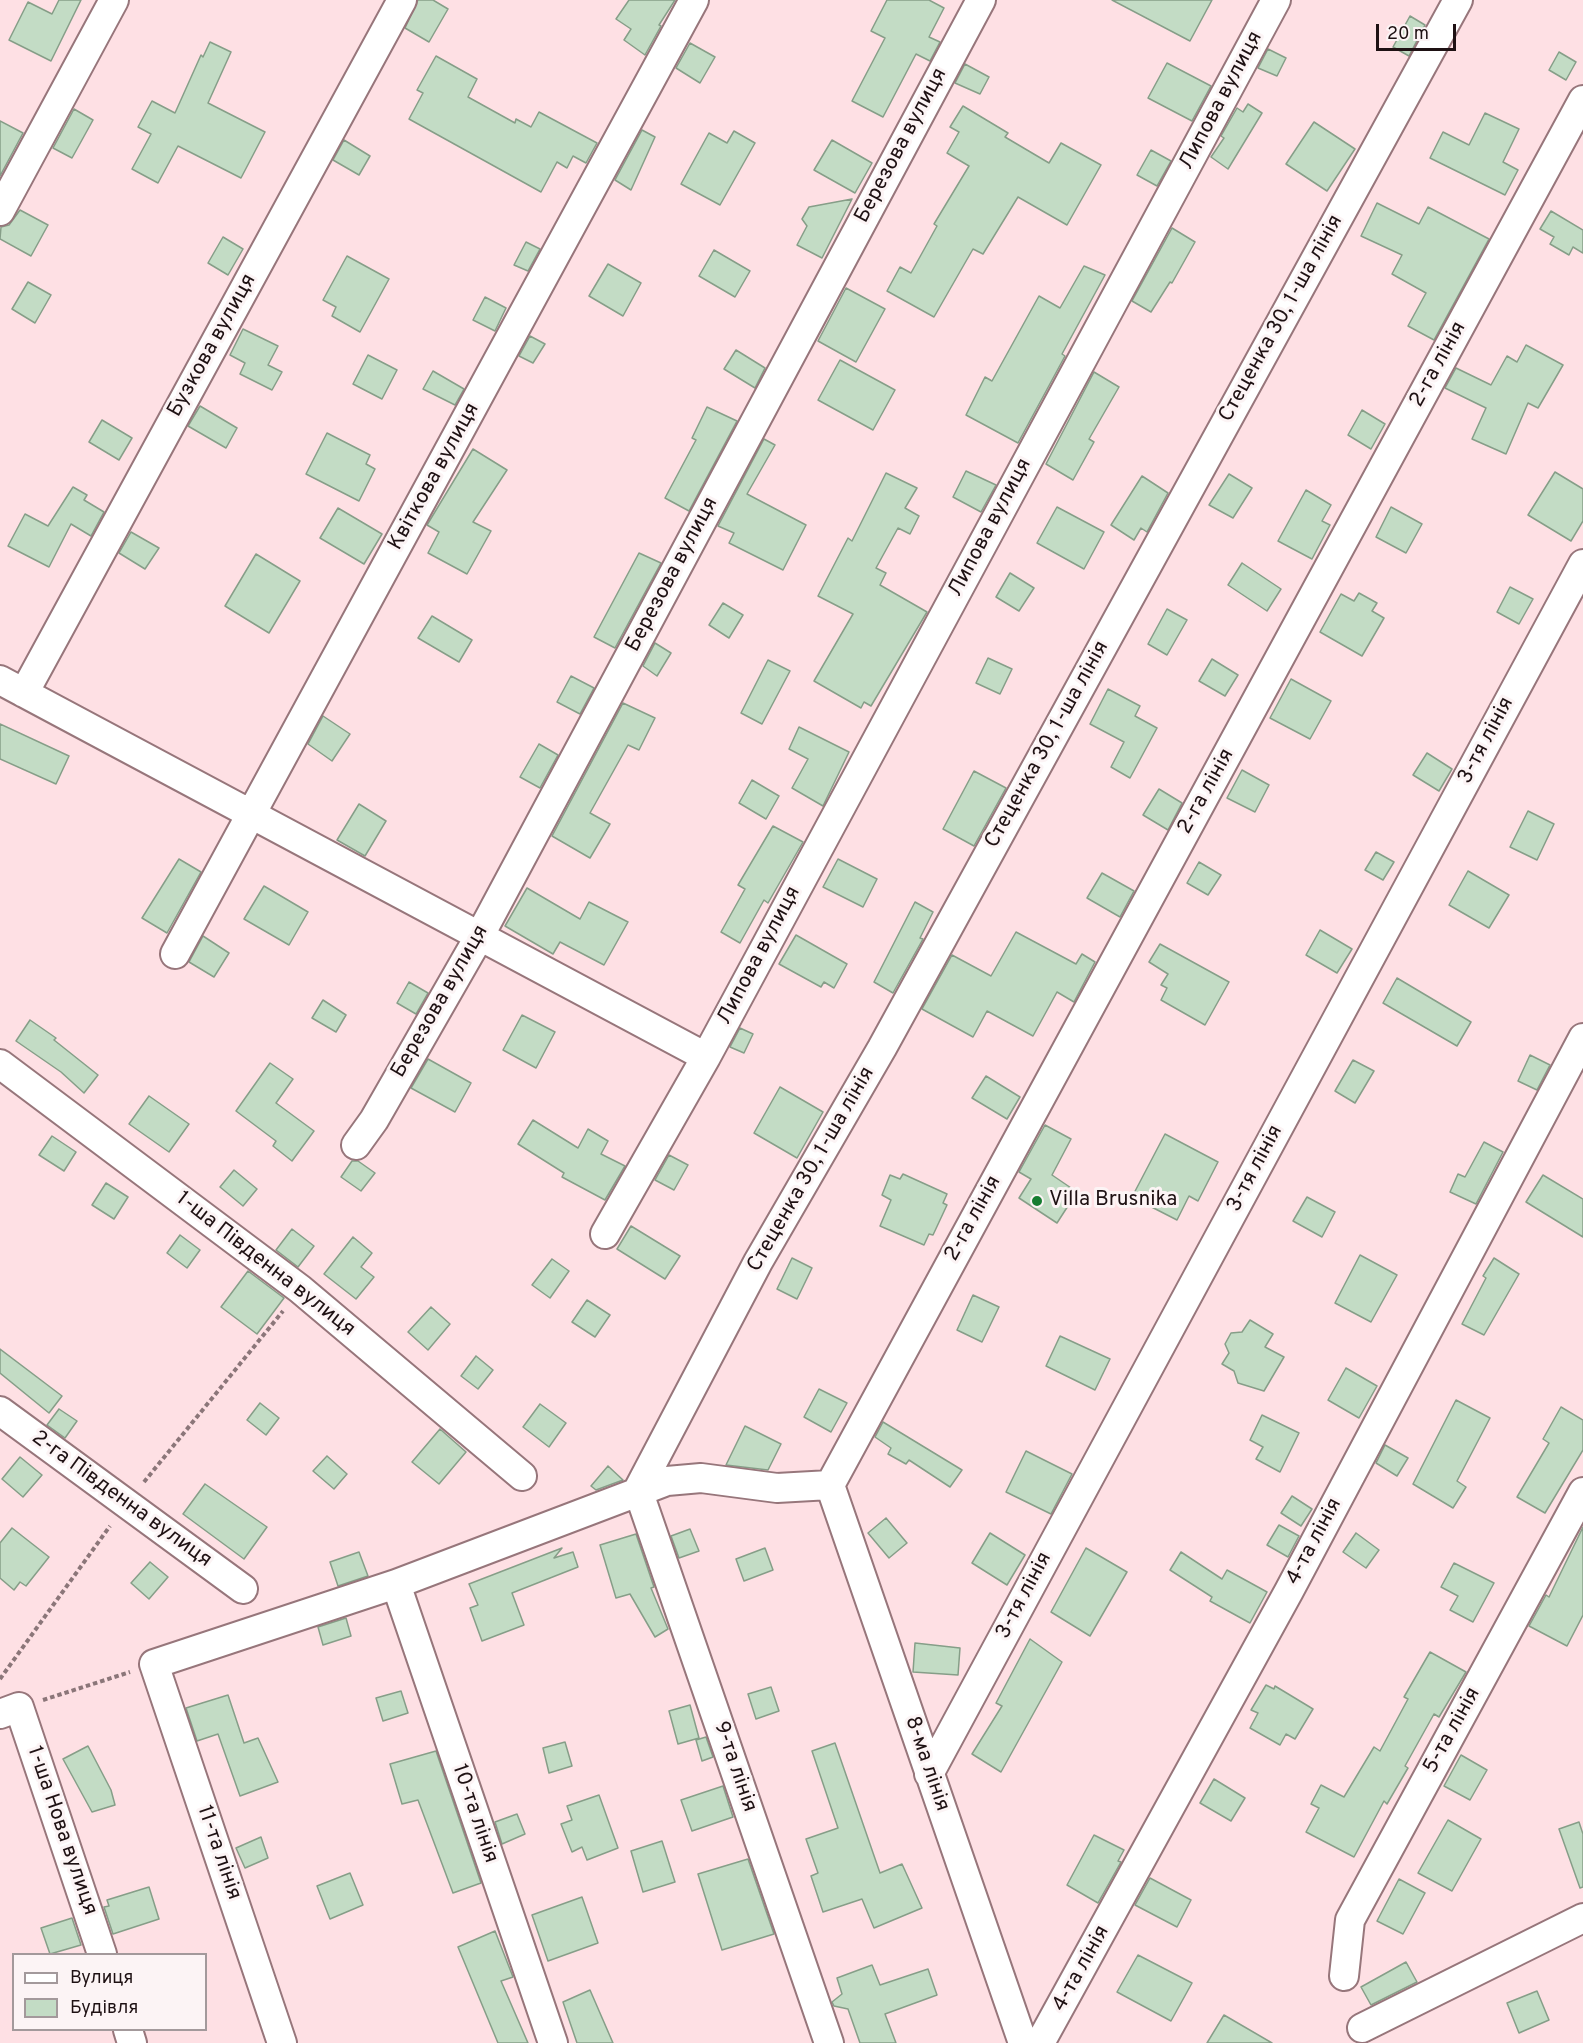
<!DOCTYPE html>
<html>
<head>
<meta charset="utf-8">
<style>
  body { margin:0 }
  #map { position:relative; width:1583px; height:2043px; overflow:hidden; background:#fee0e4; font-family:Overpass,sans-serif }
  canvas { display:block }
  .legend { position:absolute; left:12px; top:1953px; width:195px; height:78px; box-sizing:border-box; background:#fcf4f5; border:2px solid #a3999b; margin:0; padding:8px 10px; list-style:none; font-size:18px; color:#1e1113 }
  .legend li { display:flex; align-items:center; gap:12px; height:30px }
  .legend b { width:30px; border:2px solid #a3999b }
  .scale { position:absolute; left:1376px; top:24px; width:80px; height:27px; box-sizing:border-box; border:3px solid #1e1113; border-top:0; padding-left:8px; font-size:18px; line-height:21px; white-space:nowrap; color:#1e1113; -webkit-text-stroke:4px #fcf4f5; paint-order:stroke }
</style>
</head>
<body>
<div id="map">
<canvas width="1583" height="2043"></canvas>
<ul class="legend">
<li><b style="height:8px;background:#fff"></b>Вулиця</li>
<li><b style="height:16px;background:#c3dcc5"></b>Будівля</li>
</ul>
<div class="scale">20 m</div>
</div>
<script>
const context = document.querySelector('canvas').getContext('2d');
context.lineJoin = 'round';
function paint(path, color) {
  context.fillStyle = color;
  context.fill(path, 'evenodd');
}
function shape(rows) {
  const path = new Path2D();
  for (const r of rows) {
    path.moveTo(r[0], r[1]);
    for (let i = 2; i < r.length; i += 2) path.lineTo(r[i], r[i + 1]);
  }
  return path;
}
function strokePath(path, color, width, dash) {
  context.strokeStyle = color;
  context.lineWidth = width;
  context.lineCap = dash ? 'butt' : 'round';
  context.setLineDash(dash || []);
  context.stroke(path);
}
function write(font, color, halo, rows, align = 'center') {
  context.font = font + ' Overpass,sans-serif';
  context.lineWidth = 6;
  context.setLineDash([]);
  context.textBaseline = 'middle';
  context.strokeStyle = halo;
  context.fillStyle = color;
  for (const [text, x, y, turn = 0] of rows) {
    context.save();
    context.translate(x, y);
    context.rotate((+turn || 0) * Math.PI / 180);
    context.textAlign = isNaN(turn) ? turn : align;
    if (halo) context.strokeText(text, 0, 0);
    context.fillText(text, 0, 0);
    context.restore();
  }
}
const building = shape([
  [59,0,81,0,51,61,9,40,28,2,52,14,59,0],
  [418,0,433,0,448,9,429,42,405,28,418,0],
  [629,0,675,0,659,25,661,26,645,55,624,40,631,29,616,19,629,0],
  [887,0,929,0,944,8,929,37,940,42,930,61,916,54,883,117,852,101,885,38,871,31,887,0],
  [1112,0,1212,0,1190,41,1112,0],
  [1410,16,1425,25,1409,56,1393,47,1410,16],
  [210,42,231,52,208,103,265,132,241,178,178,146,158,183,132,169,151,134,138,127,152,101,175,113,201,55,203,57,210,42],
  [690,43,715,57,700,83,676,68,690,43],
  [1268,49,1286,58,1277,76,1258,68,1268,49],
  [1559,52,1576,62,1566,80,1549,70,1559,52],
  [436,56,477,79,468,97,515,123,516,119,531,127,539,112,597,143,586,163,573,156,567,168,557,162,541,192,409,119,423,93,417,90,436,56],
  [1167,63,1211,86,1192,121,1148,98,1167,63],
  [965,64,989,77,980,94,955,83,965,64],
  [1248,104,1262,113,1228,169,1211,157,1224,138,1221,136,1237,108,1243,112,1248,104],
  [963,106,1008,133,1005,137,1049,163,1061,143,1101,165,1067,225,1018,197,983,254,973,249,934,317,887,291,900,267,911,273,937,226,934,224,969,166,947,153,959,132,950,127,963,106],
  [74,109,93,120,72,158,53,148,74,109],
  [1485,113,1519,129,1503,162,1518,170,1505,195,1430,158,1443,132,1469,145,1485,113],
  [0,121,23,133,0,176,0,121],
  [1314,122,1355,149,1327,191,1286,164,1314,122],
  [642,130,655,137,631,190,615,180,642,130],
  [734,131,755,143,720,205,681,184,709,133,727,143,734,131],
  [344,140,370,156,359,175,333,160,344,140],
  [832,140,872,163,855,193,814,170,832,140],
  [1151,150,1171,161,1157,186,1137,175,1151,150],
  [852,199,822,258,797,245,807,226,802,219,809,207,852,199],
  [1377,203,1419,224,1428,207,1489,239,1434,340,1408,326,1426,293,1392,274,1402,255,1361,236,1377,203],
  [20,210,48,225,31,256,0,239,1,227,9,225,20,210],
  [1551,211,1583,230,1583,253,1573,247,1569,255,1550,244,1554,237,1540,229,1551,211],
  [1172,228,1195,242,1172,283,1170,282,1151,312,1132,301,1172,228],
  [223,237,243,249,228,275,208,263,223,237],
  [526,242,540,249,528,271,514,265,526,242],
  [714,250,750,271,735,297,699,276,714,250],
  [347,256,389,279,360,332,332,316,336,307,323,300,347,256],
  [608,264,641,283,623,316,589,296,608,264],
  [1084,266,1105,275,1062,354,1065,356,1018,443,966,415,985,377,992,381,1039,296,1060,308,1084,266],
  [28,282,51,295,35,323,12,309,28,282],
  [846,288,885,309,856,362,818,341,846,288],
  [485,297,506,308,495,331,473,320,485,297],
  [243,329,278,346,268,365,282,372,272,390,240,374,245,363,230,355,243,329],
  [530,336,545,344,533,363,519,356,530,336],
  [1526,345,1563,365,1538,408,1528,403,1506,454,1472,439,1486,408,1445,388,1456,368,1491,385,1507,356,1517,362,1526,345],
  [736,350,765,368,755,388,724,369,736,350],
  [368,355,397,370,382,399,353,384,368,355],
  [840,360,895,390,873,430,818,400,840,360],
  [433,371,464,389,455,405,423,389,433,371],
  [1094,372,1119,387,1089,439,1094,442,1073,480,1046,464,1094,372],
  [200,406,237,428,226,448,188,426,200,406],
  [707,407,737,421,689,511,665,498,696,440,692,438,707,407],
  [1362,410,1385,424,1371,449,1348,435,1362,410],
  [102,420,132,438,119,460,89,442,102,420],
  [327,433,370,455,366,464,375,469,359,501,306,474,327,433],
  [764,439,775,445,747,494,806,525,783,570,729,543,734,533,718,526,764,439],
  [473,449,507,470,473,522,491,531,467,574,428,553,439,532,427,525,473,449],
  [966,471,996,485,981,512,953,497,966,471],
  [1555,472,1583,489,1583,521,1571,541,1528,515,1555,472],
  [886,473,917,488,905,508,919,516,910,534,898,528,876,568,886,573,880,585,927,612,871,706,864,702,861,708,814,681,853,614,818,596,848,538,852,541,886,473],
  [1229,474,1252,488,1233,518,1209,505,1229,474],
  [1142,476,1168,493,1147,532,1141,528,1134,540,1111,525,1142,476],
  [73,487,87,495,84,500,104,512,91,536,71,524,49,567,8,546,25,514,48,526,73,487],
  [1306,490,1331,505,1322,521,1330,525,1312,559,1278,541,1306,490],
  [1057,507,1104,532,1084,569,1037,543,1057,507],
  [1391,507,1422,524,1406,553,1376,537,1391,507],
  [338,508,382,534,364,564,320,538,338,508],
  [131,532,159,548,145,569,119,553,131,532],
  [639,553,661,563,615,648,594,637,639,553],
  [256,554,300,581,269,633,225,606,256,554],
  [1242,563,1281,589,1267,611,1228,585,1242,563],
  [1010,573,1034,588,1019,611,996,597,1010,573],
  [1510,587,1533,599,1519,624,1497,612,1510,587],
  [1359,593,1377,603,1372,611,1384,618,1362,656,1320,632,1341,594,1354,601,1359,593],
  [723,603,743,615,729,638,709,625,723,603],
  [1167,609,1187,620,1167,655,1148,644,1167,609],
  [432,616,472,640,459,662,418,638,432,616],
  [655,643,671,653,657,676,643,666,655,643],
  [988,658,1012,669,1000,694,976,683,988,658],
  [1212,659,1238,675,1225,696,1199,681,1212,659],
  [768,660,790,671,762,724,741,713,768,660],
  [571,676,594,688,580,714,557,702,571,676],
  [1291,679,1331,701,1310,739,1270,718,1291,679],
  [1108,689,1140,706,1135,716,1157,728,1130,778,1111,767,1124,742,1090,724,1108,689],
  [623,703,655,718,639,750,628,745,590,813,610,824,590,858,552,836,623,703],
  [323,716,350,734,332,761,308,744,323,716],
  [0,724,69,756,56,784,0,759,0,724],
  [799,727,849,752,823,806,792,788,808,759,789,749,799,727],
  [539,744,558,755,540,788,520,777,539,744],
  [1427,753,1452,769,1439,791,1413,775,1427,753],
  [1242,770,1269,785,1255,812,1227,798,1242,770],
  [974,771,1006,788,974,846,943,829,974,771],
  [752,780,779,796,766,819,739,803,752,780],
  [1159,789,1182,803,1168,830,1143,815,1159,789],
  [359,804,386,821,365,856,337,840,359,804],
  [1528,811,1554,824,1537,860,1510,847,1528,811],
  [773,826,803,842,768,903,764,900,740,943,721,932,745,889,738,885,773,826],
  [1376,852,1394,862,1383,880,1365,870,1376,852],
  [179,859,201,872,167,933,142,918,179,859],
  [838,859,877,879,863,907,823,887,838,859],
  [1199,862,1221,875,1208,895,1187,883,1199,862],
  [1468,871,1509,895,1489,928,1449,905,1468,871],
  [1102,873,1134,891,1120,917,1087,898,1102,873],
  [264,886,308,912,289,945,244,919,264,886],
  [527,888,580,919,589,902,628,922,604,965,560,942,553,954,505,926,527,888],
  [915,902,933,912,920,938,923,939,893,993,874,982,915,902],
  [1320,930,1352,949,1337,973,1306,955,1320,930],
  [1016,932,1076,964,1082,954,1095,962,1074,1002,1057,992,1033,1036,987,1011,973,1037,922,1009,952,955,991,976,1016,932],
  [796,935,847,964,834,988,824,982,821,987,779,964,796,935],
  [203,936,229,953,214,977,189,962,203,936],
  [1160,944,1229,982,1205,1025,1161,1000,1167,988,1161,985,1168,974,1149,962,1160,944],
  [1397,978,1471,1022,1457,1046,1383,1003,1397,978],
  [409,982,428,993,416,1014,397,1003,409,982],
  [323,1000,346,1015,336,1032,312,1018,323,1000],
  [522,1015,555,1032,536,1068,503,1050,522,1015],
  [30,1020,56,1038,54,1040,98,1075,84,1093,61,1072,16,1041,30,1020],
  [740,1028,753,1034,744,1053,730,1047,740,1028],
  [1530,1055,1550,1065,1537,1090,1518,1081,1530,1055],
  [428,1059,471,1083,455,1112,411,1088,428,1059],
  [1353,1060,1374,1071,1355,1103,1335,1091,1353,1060],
  [270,1063,293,1079,276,1103,314,1131,292,1161,273,1146,276,1141,236,1111,270,1063],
  [986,1076,1020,1097,1007,1119,972,1098,986,1076],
  [780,1087,823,1112,797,1158,754,1133,780,1087],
  [149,1096,189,1124,169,1152,129,1124,149,1096],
  [533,1120,578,1148,588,1129,608,1141,601,1154,625,1166,605,1200,562,1177,564,1173,518,1144,533,1120],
  [1045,1125,1071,1139,1052,1175,1077,1192,1057,1223,1019,1198,1031,1179,1019,1172,1045,1125],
  [1165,1134,1218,1162,1198,1201,1189,1196,1177,1220,1132,1197,1165,1134],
  [52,1136,76,1152,64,1171,39,1155,52,1136],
  [1484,1142,1503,1152,1476,1204,1450,1192,1458,1174,1465,1177,1484,1142],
  [669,1155,688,1165,674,1190,655,1180,669,1155],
  [352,1161,358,1161,375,1173,361,1191,341,1177,352,1161],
  [234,1170,257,1189,243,1206,220,1187,234,1170],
  [903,1174,947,1194,943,1203,947,1205,933,1235,929,1234,924,1245,880,1226,891,1200,882,1195,890,1175,900,1179,903,1174],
  [1543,1175,1583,1199,1583,1237,1526,1202,1543,1175],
  [106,1183,128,1197,114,1219,92,1205,106,1183],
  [1307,1197,1335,1212,1322,1237,1293,1221,1307,1197],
  [631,1226,680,1256,665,1279,617,1249,631,1226],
  [292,1229,314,1246,298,1267,276,1250,292,1229],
  [180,1235,200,1250,187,1268,167,1253,180,1235],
  [353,1237,372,1253,361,1267,374,1277,356,1299,324,1274,353,1237],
  [1360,1255,1397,1275,1371,1322,1335,1303,1360,1255],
  [792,1258,812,1268,797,1299,777,1289,792,1258],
  [1494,1258,1519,1274,1484,1335,1462,1324,1486,1278,1483,1276,1494,1258],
  [552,1259,569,1271,550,1298,532,1285,552,1259],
  [248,1271,284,1298,257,1334,221,1307,248,1271],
  [973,1295,999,1307,982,1342,957,1330,973,1295],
  [587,1300,610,1315,595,1337,572,1322,587,1300],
  [431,1307,450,1324,428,1350,408,1332,431,1307],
  [1250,1320,1273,1334,1265,1347,1284,1357,1264,1391,1238,1383,1234,1371,1222,1364,1229,1353,1225,1344,1231,1333,1242,1332,1250,1320],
  [1060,1336,1110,1359,1095,1390,1046,1366,1060,1336],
  [0,1349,62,1396,49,1413,0,1373,0,1349],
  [476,1356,493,1370,478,1389,461,1376,476,1356],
  [1346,1368,1377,1386,1359,1418,1328,1400,1346,1368],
  [819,1389,847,1403,831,1432,804,1417,819,1389],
  [1456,1400,1490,1418,1457,1481,1466,1487,1453,1508,1413,1484,1456,1400],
  [260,1403,279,1418,266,1435,247,1420,260,1403],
  [540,1404,566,1423,549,1447,523,1427,540,1404],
  [1561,1407,1583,1420,1583,1450,1545,1513,1517,1497,1549,1443,1543,1439,1561,1407],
  [59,1409,77,1421,65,1438,47,1425,59,1409],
  [1262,1415,1299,1433,1280,1472,1256,1459,1263,1447,1250,1440,1262,1415],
  [883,1422,962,1470,950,1487,909,1460,906,1464,888,1454,891,1448,875,1437,883,1422],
  [745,1426,781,1444,768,1470,726,1465,745,1426],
  [440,1429,466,1452,439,1484,412,1462,440,1429],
  [1385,1445,1408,1458,1397,1476,1376,1463,1385,1445],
  [1026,1451,1072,1474,1051,1514,1006,1492,1026,1451],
  [327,1456,347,1474,334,1489,313,1471,327,1456],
  [20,1457,42,1475,23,1497,2,1479,20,1457],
  [608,1466,623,1480,596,1490,591,1486,608,1466],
  [205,1484,267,1527,244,1559,183,1514,205,1484],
  [1292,1496,1312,1509,1301,1526,1281,1513,1292,1496],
  [886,1518,907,1543,889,1558,868,1533,886,1518],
  [1279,1525,1299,1536,1288,1557,1267,1545,1279,1525],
  [1583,1527,1583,1615,1567,1646,1529,1626,1546,1595,1549,1597,1583,1527],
  [12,1528,49,1557,26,1586,20,1582,14,1590,0,1578,0,1543,12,1528],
  [690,1529,699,1551,679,1558,671,1536,690,1529],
  [990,1533,1025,1555,1007,1585,972,1563,990,1533],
  [1356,1533,1379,1550,1366,1568,1343,1552,1356,1533],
  [636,1534,654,1587,651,1588,668,1629,655,1637,630,1594,616,1598,600,1545,636,1534],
  [562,1548,554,1558,573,1552,578,1567,512,1593,524,1625,482,1641,470,1608,478,1605,469,1584,562,1548],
  [765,1548,773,1570,744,1581,736,1559,765,1548],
  [1086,1548,1127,1572,1090,1636,1051,1612,1086,1548],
  [359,1552,368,1576,338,1586,330,1562,359,1552],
  [1181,1552,1222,1579,1227,1570,1267,1592,1250,1623,1210,1601,1212,1597,1170,1570,1181,1552],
  [150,1562,168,1577,149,1599,131,1583,150,1562],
  [1454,1563,1494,1583,1473,1622,1450,1610,1458,1596,1441,1587,1454,1563],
  [346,1618,351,1636,323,1645,318,1627,346,1618],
  [1030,1639,1062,1662,1001,1772,972,1754,1002,1706,996,1703,1030,1639],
  [915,1643,960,1648,958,1675,913,1672,915,1643],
  [1430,1652,1466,1672,1439,1717,1434,1714,1405,1766,1408,1768,1387,1804,1384,1801,1354,1857,1306,1832,1319,1808,1311,1804,1321,1785,1344,1797,1374,1747,1380,1751,1408,1699,1404,1697,1430,1652],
  [1266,1685,1274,1689,1275,1686,1313,1709,1295,1739,1286,1734,1280,1745,1250,1728,1258,1713,1251,1710,1266,1685],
  [771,1687,779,1711,756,1719,748,1694,771,1687],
  [401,1691,408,1713,383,1721,376,1698,401,1691],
  [228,1695,244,1743,258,1738,278,1782,240,1796,218,1734,197,1741,186,1708,228,1695],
  [690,1705,699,1738,678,1744,669,1711,690,1705],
  [706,1737,713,1757,702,1761,696,1740,706,1737],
  [565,1742,572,1766,549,1773,543,1748,565,1742],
  [835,1743,880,1873,902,1864,922,1908,874,1928,862,1899,823,1912,811,1876,818,1873,806,1839,838,1828,812,1751,835,1743],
  [88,1746,111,1790,115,1805,92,1812,63,1759,88,1746],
  [436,1751,481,1883,453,1893,418,1800,402,1804,390,1764,436,1751],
  [1461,1755,1487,1770,1470,1800,1444,1786,1461,1755],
  [1214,1779,1245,1798,1231,1821,1200,1803,1214,1779],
  [723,1786,733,1817,692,1831,681,1800,723,1786],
  [599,1795,618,1848,587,1860,582,1847,572,1852,561,1824,572,1820,567,1806,599,1795],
  [517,1814,525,1834,502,1844,495,1822,517,1814],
  [1448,1820,1481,1839,1452,1891,1418,1873,1448,1820],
  [1579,1822,1583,1834,1583,1887,1580,1888,1559,1829,1579,1822],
  [1094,1835,1124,1850,1118,1861,1121,1862,1098,1903,1067,1885,1094,1835],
  [261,1837,268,1858,245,1868,236,1848,261,1837],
  [662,1841,675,1882,643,1892,631,1851,662,1841],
  [748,1859,774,1934,722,1950,698,1874,748,1859],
  [350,1873,363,1905,330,1919,317,1886,350,1873],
  [1150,1878,1191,1900,1177,1927,1135,1905,1150,1878],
  [1399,1879,1425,1893,1403,1934,1377,1921,1399,1879],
  [149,1887,159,1919,113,1934,104,1907,109,1906,107,1900,149,1887],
  [582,1897,598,1943,548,1961,532,1915,582,1897],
  [72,1918,81,1945,50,1954,41,1928,72,1918],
  [495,1931,513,1977,501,1981,528,2043,498,2043,458,1947,495,1931],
  [1138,1955,1192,1983,1171,2021,1117,1992,1138,1955],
  [1406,1962,1417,1982,1371,2005,1361,1987,1406,1962],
  [872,1965,880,1985,928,1969,937,1995,885,2014,896,2043,860,2043,848,2009,834,2006,832,2002,842,1994,837,1978,872,1965],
  [590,1990,613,2043,577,2043,563,2002,590,1990],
  [1537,1991,1549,2020,1519,2033,1507,2003,1537,1991],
  [1224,2015,1272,2043,1207,2043,1224,2015]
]);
paint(building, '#c3dcc5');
strokePath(building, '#869e88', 1.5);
const minor = shape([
  [0,211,114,0],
  [0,680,706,1057],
  [24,693,402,0],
  [175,954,694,0],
  [0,1064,300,1289,522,1476],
  [356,1145,374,1120,479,937,981,0],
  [605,1234,706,1057,1276,0],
  [0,1411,243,1589],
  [830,1485,1583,100],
  [830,1485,1023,2043],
  [638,1490,758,1262,882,1048,1458,0],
  [638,1490,829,2043],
  [396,1584,553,2043],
  [0,1714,19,1707,102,1954],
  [929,1774,1583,564],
  [1344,1976,1350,1920,1583,1492],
  [1362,2028,1583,1918],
  [128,2030,132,2043],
  [282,2043,154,1664,396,1584,667,1481,701,1478,777,1488,830,1485],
  [1040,2043,1289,1591,1583,1038]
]);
strokePath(minor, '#97767b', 32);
strokePath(shape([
  [144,1482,283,1311],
  [0,1679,110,1526],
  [43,1700,130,1672]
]), '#8b7679', 4, [4.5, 3]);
strokePath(minor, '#fff', 28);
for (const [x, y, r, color] of [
  [1037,1201,6,"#167d31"]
]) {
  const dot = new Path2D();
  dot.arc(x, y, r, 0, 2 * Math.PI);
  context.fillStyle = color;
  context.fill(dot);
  strokePath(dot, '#fcf4f5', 2);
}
write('21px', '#1e1113', '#fcf4f5', [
  ["Липова вулиця",1222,101,-62],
  ["Березова вулиця",902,146,-62],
  ["Стеценка 30, 1-ша лінія",1282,319,-61],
  ["Бузкова вулиця",213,346,-61],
  ["2-га лінія",1439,365,-61],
  ["Квіткова вулиця",435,477,-61],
  ["Липова вулиця",991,528,-62],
  ["Березова вулиця",673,575,-62],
  ["3-тя лінія",1487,741,-62],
  ["Стеценка 30, 1-ша лінія",1048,745,-61],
  ["2-га лінія",1207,792,-61],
  ["Липова вулиця",760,956,-62],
  ["Березова вулиця",441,1002,-60],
  ["3-тя лінія",1256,1169,-62],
  ["Стеценка 30, 1-ша лінія",812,1170,-60],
  ["2-га лінія",974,1219,-61],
  ["1-ша Південна вулиця",265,1265,38],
  ["2-га Південна вулиця",121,1500,36],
  ["4-та лінія",1315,1542,-62],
  ["3-тя лінія",1025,1596,-62],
  ["5-та лінія",1453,1731,-61],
  ["8-ма лінія",926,1764,71],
  ["9-та лінія",734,1767,71],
  ["10-та лінія",474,1814,71],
  ["1-ша Нова вулиця",61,1831,71],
  ["11-та лінія",218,1853,71],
  ["4-та лінія",1082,1969,-61]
]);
write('21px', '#1e1113', '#fcf4f5', [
  ["Villa Brusnika",1049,1201]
], 'left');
</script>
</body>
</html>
